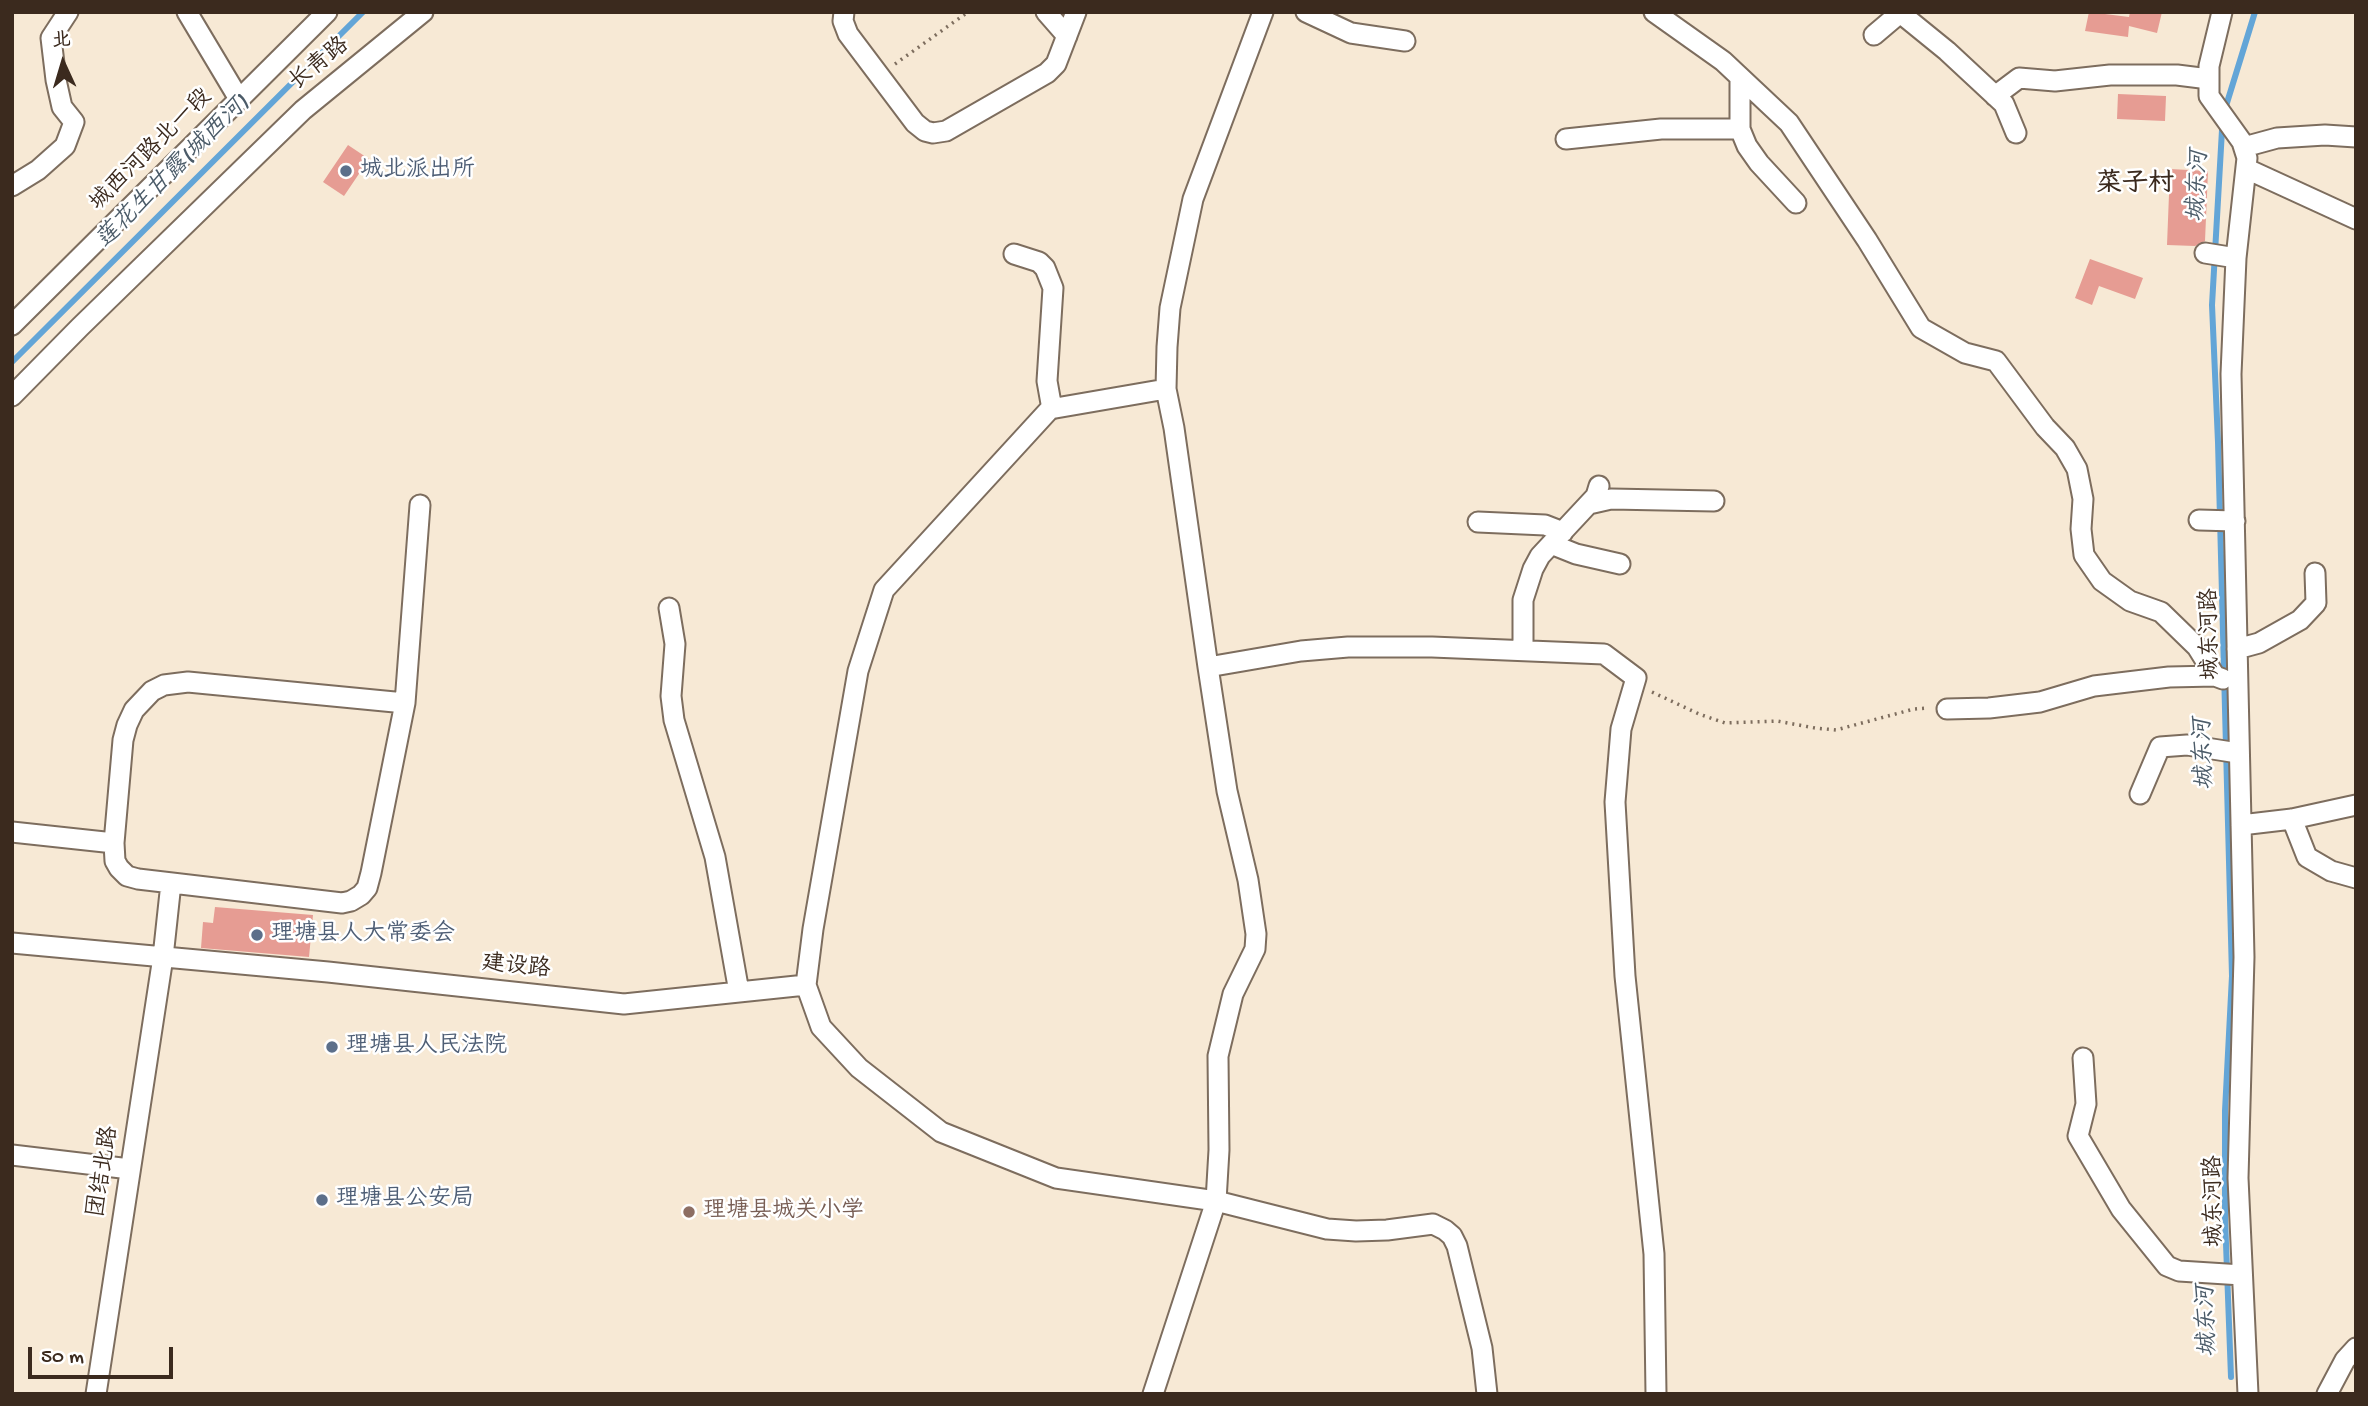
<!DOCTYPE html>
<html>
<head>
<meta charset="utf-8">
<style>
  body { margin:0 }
  #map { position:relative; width:2368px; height:1406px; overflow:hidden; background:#f7e9d5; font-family:"Gochi Hand","LXGW WenKai TC",sans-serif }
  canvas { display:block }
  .frame { position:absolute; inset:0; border:14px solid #3b2a1e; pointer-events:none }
  .north { position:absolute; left:28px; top:28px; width:70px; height:70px; -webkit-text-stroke:5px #fff; paint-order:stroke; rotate:356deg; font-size:19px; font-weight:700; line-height:28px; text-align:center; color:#3b2a1e }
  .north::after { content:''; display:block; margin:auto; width:24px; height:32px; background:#3b2a1e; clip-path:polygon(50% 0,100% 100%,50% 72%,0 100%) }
  .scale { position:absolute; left:28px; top:1347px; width:145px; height:32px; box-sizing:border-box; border:4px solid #3b2a1e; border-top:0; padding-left:9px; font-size:21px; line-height:24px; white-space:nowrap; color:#3b2a1e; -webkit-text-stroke:5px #fff; paint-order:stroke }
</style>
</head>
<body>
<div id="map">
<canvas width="2368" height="1406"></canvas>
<div class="frame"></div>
<div class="north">北</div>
<div class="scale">50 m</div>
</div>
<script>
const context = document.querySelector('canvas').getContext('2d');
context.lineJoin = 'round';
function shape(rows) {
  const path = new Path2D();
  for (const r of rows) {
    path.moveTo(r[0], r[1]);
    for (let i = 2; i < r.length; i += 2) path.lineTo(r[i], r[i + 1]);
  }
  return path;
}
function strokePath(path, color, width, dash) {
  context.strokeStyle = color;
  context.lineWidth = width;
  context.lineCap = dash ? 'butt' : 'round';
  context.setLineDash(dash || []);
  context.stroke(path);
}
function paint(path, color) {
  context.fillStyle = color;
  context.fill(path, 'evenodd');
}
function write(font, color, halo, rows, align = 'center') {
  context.font = font + ' "Gochi Hand","LXGW WenKai TC",sans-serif';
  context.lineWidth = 5;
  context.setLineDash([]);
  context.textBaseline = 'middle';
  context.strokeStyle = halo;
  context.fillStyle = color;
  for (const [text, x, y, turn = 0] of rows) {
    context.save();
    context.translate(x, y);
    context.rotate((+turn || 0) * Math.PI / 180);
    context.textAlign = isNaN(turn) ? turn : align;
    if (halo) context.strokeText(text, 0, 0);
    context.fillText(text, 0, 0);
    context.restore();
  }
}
strokePath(shape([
  [2226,106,2255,12],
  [2222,130,2212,305,2218,442,2232,976,2225,1111,2225,1217,2231,1377],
  [12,362,363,12]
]), '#63a5d7', 6);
paint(shape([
  [2089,12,2129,17,2130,12,2162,12,2157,33,2129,26,2128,37,2085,31],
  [2118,94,2166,96,2165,121,2117,119],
  [348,145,369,159,344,196,323,182],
  [2170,169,2208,171,2205,241,2195,246,2167,245],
  [2090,259,2143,278,2135,299,2099,286,2092,305,2075,298],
  [215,907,313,915,309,957,201,948,203,922,213,923]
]), '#e69c93');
const minor = shape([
  [187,12,239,99],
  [844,12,843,21,848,34,915,123,925,131,933,133,946,131,1047,73,1056,64,1076,12],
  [1046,12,1067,36],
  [1306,12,1351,33,1405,41],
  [1654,12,1723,61,1789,123,1867,240,1921,328,1965,353,1996,361,2045,427,2065,448,2077,469,2083,499,2081,529,2084,555,2102,581,2130,601,2161,612,2197,647,2215,676],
  [1899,12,1947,51,2004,104,2016,133],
  [2222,12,2209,66,2209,96,2242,142,2247,158,2236,258,2231,374,2244,957,2238,1178,2248,1394],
  [1874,35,1900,13],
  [1740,78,1740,129,1747,146,1759,163,1796,203],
  [1995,96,2019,78,2055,81,2110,75,2177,75,2209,79],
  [1566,139,1661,129,1740,129],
  [2244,147,2277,138,2325,135,2356,137],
  [2247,169,2356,219],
  [12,186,38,170,65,146,74,122,62,107,56,80,51,38,68,12],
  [2205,253,2236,258],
  [1014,254,1039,262,1045,268,1053,288,1047,381,1052,409],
  [12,325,327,12],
  [1166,389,1050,409,884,590,858,671,813,929,806,985,821,1027,859,1068,941,1132,1056,1178,1216,1201,1327,1229,1356,1231,1387,1230,1433,1224,1445,1230,1452,1236,1457,1246,1482,1348,1487,1394],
  [12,396,80,327,303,110,423,12],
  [1589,504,1611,499,1714,501],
  [2199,520,2235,521],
  [1478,522,1545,525,1563,532],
  [1551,544,1576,554,1620,564],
  [669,608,675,644,671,696,674,720,715,857,739,992],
  [2237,649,2259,643,2300,620,2316,603,2315,573],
  [1523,650,1523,600,1533,569,1540,556,1596,496,1599,486],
  [1208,667,1301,651,1348,647,1432,647,1604,654,1636,678,1621,729,1615,802,1625,976,1654,1254,1656,1394],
  [405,703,188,682,164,685,152,691,134,710,127,725,123,740,114,843,115,861,119,868,127,876,138,879,342,903,351,901,361,895,367,888,371,873,405,703,420,505],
  [1947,709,1989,708,2040,702,2094,686,2169,677,2215,676,2223,679],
  [2140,794,2160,747,2187,745,2238,753],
  [2292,819,2307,857,2331,871,2356,878],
  [2241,825,2292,819,2356,805],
  [12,832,114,843],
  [12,943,328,972,624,1004,806,985],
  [2083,1058,2086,1104,2078,1136,2121,1209,2167,1266,2179,1271,2242,1275],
  [12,1155,130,1169],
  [96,1394,163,957,171,883],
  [1153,1394,1216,1201,1219,1150,1218,1056,1233,994,1255,949,1256,934,1248,880,1227,791,1208,667,1174,428,1166,389,1167,347,1170,308,1193,199,1263,12],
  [2327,1394,2345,1360,2356,1348]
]);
strokePath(minor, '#7d6d5e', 23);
strokePath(shape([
  [895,64,968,12],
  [1652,692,1699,714,1725,723,1777,721,1815,728,1836,730,1914,709,1928,708]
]), '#7d6d5e', 3.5, [2, 5]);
strokePath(minor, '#fff', 19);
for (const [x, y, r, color] of [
  [346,171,7,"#5c6f8a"],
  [257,935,7,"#5c6f8a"],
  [332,1047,7,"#5c6f8a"],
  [322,1200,7,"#5c6f8a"],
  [689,1212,7,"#8d6e63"]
]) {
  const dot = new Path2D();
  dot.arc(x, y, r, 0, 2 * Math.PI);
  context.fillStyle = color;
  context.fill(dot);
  strokePath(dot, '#fff', 2.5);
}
write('23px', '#3b2a1e', '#fff', [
  ["长青路",320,65,-39],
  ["城西河路北一段",152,151,-45],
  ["城东河路",2212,634,-91],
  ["建设路",516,968,6],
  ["团结北路",105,1172,-81],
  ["城东河路",2216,1201,-91]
]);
write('23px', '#4e5e75', '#fff', [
  ["城北派出所",360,171],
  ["理塘县人大常委会",271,935],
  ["理塘县人民法院",346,1047],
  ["理塘县公安局",336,1200]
], 'left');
write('23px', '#785e54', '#fff', [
  ["理塘县城关小学",703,1212]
], 'left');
write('italic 24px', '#4b5b68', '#fff', [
  ["莲花生甘露(城西河)",174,173,-45],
  ["城东河",2200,186,-87],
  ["城东河",2206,754,-92],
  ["城东河",2209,1321,-92]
]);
write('bold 26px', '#3b2a1e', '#fff', [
  ["菜子村",2135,186]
]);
</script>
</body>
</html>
